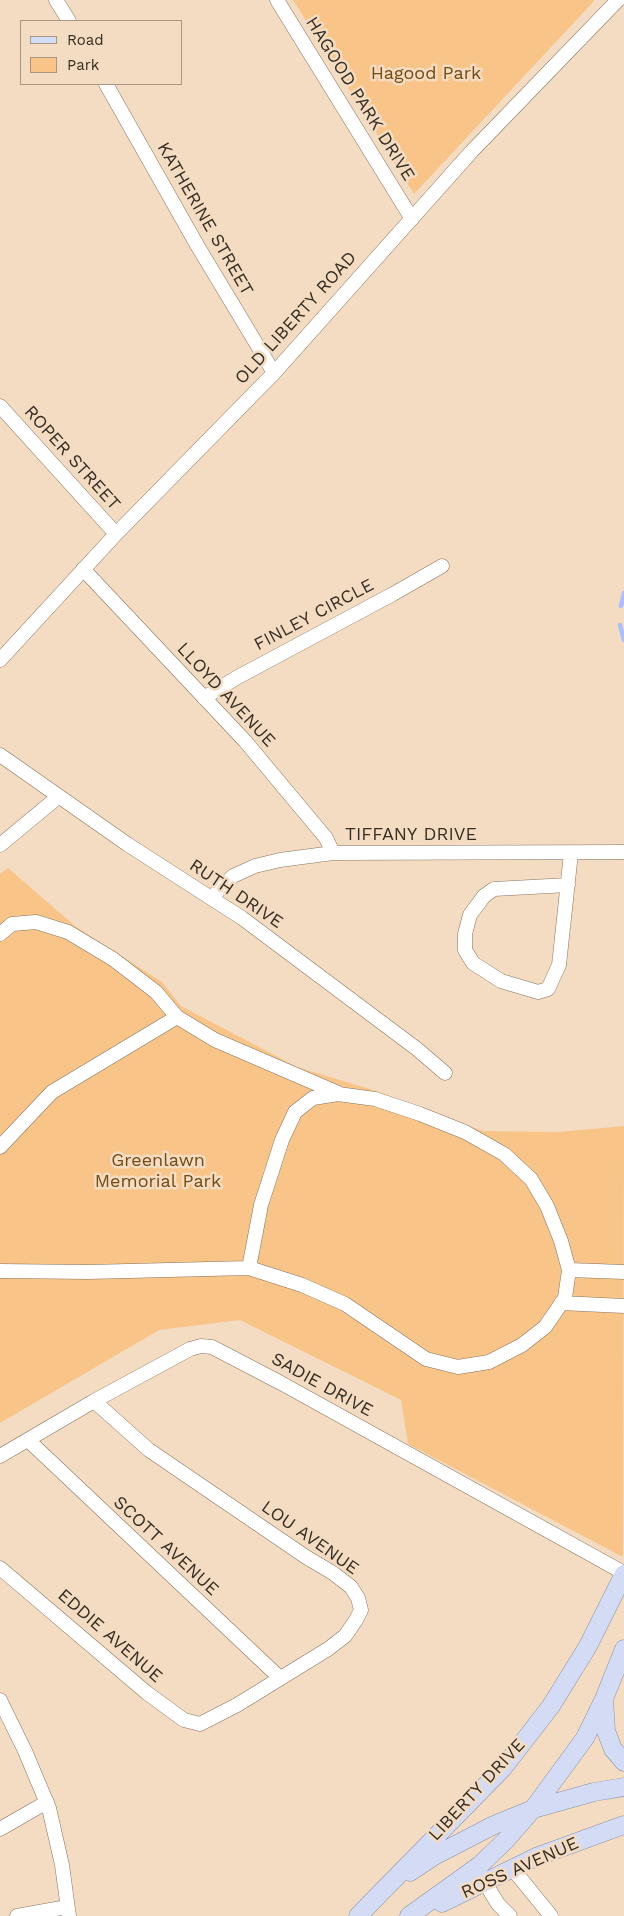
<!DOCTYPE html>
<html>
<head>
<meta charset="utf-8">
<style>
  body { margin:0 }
  #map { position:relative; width:624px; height:1916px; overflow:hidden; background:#f3dcc2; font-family:"Work Sans",sans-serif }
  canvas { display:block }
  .legend { position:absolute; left:20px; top:20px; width:162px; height:65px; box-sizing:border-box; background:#f3dcc2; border:1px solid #a79682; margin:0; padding:6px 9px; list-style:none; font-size:15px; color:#362d23 }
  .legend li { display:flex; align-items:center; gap:10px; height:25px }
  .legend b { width:25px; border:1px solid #a79682 }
</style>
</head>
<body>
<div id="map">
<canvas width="624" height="1916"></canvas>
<ul class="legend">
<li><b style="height:6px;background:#d4dcf5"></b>Road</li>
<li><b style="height:14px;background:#f8c488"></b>Park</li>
</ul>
</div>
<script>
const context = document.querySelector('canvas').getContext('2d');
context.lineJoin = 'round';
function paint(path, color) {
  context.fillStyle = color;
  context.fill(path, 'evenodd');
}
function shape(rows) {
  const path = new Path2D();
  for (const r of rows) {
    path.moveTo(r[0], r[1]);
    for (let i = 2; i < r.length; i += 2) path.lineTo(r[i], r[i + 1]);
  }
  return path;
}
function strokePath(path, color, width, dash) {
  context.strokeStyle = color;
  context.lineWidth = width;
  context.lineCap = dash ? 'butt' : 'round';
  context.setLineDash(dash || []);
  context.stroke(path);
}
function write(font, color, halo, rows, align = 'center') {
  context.font = font + ' "Work Sans",sans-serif';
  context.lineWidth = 5;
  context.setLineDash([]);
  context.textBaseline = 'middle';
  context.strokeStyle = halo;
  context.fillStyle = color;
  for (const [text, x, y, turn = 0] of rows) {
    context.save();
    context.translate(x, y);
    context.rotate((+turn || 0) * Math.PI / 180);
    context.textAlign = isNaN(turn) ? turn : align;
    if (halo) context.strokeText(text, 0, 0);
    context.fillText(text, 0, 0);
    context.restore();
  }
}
paint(shape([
  [293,0,595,0,414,194],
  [8,868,75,926,162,982,181,1006,297,1067,376,1091,483,1131,559,1132,624,1126,623,1557,408,1444,401,1400,240,1320,159,1330,0,1423,0,874]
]), '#f8c488');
strokePath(shape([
  [621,606,624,593],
  [620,625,624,640]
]), '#abbfff', 4.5);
const minor = shape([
  [56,0,69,21],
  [277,0,412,219],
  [106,84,197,245,274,373],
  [0,406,116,534],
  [83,569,245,741,326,838,333,853],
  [0,660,116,534,274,373,472,151,618,0],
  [204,698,236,678,393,594,442,566],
  [0,755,127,844,242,918,417,1049,445,1073],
  [0,845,58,797],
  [568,885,494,889,484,896,470,915,465,934,465,950,473,963,501,981,538,992,548,989,559,965,571,853],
  [211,898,233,876,255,866,280,860,333,853,624,852],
  [0,934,12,924,36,922,68,932,113,959,156,992,177,1017,215,1040,338,1093],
  [0,1147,52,1092,177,1017],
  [569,1270,624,1272],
  [0,1271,88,1272,249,1268,302,1285,345,1304,426,1359,458,1367,489,1362,522,1345,545,1327,565,1298,569,1270,561,1241,547,1206,531,1179,504,1154,465,1132,420,1114,375,1099,338,1094,313,1098,295,1112,282,1140,261,1205,249,1268],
  [561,1303,624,1306],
  [28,1440,280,1678],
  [0,1456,94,1401,190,1349,201,1346,212,1347,281,1383,624,1573],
  [0,1568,147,1693,184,1720,200,1724,237,1705,328,1649,345,1636,356,1620,361,1610,358,1598,351,1587,333,1573,306,1557,149,1450,94,1401],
  [0,1700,25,1751,49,1808,62,1865,69,1916],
  [0,1829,47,1802],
  [512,1868,551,1916],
  [484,1881,498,1904,510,1916],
  [17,1916,67,1907]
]);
const major = shape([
  [604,1700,606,1731,613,1749,624,1762],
  [410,1872,434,1856,494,1825,533,1809,594,1792,624,1787],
  [442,1903,536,1857,624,1825],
  [358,1916,503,1768,551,1706,588,1646,624,1574],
  [409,1916,480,1865,505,1841,533,1809,585,1738,604,1699,624,1649]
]);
strokePath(minor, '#88745d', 15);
strokePath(major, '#8a90a7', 19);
strokePath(minor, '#fff', 14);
strokePath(major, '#d4dcf5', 18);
write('18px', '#734b13', '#f3dcc2', [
  ["Hagood Park",426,74],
  ["Greenlawn",158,1161],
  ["Memorial Park",158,1182]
]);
write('18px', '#362d23', '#f3dcc2', [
  ["HAGOOD PARK DRIVE",360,99,58],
  ["KATHERINE STREET",205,219,60],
  ["OLD LIBERTY ROAD",296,318,-48],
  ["ROPER STREET",72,458,48],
  ["FINLEY CIRCLE",314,615,-28],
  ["LLOYD AVENUE",226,695,47],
  ["TIFFANY DRIVE",411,835],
  ["RUTH DRIVE",236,894,34],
  ["SADIE DRIVE",322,1385,29],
  ["LOU AVENUE",310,1538,35],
  ["SCOTT AVENUE",166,1546,43],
  ["EDDIE AVENUE",110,1636,41],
  ["LIBERTY DRIVE",477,1790,-47],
  ["ROSS AVENUE",520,1868,-24]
]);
</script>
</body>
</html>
